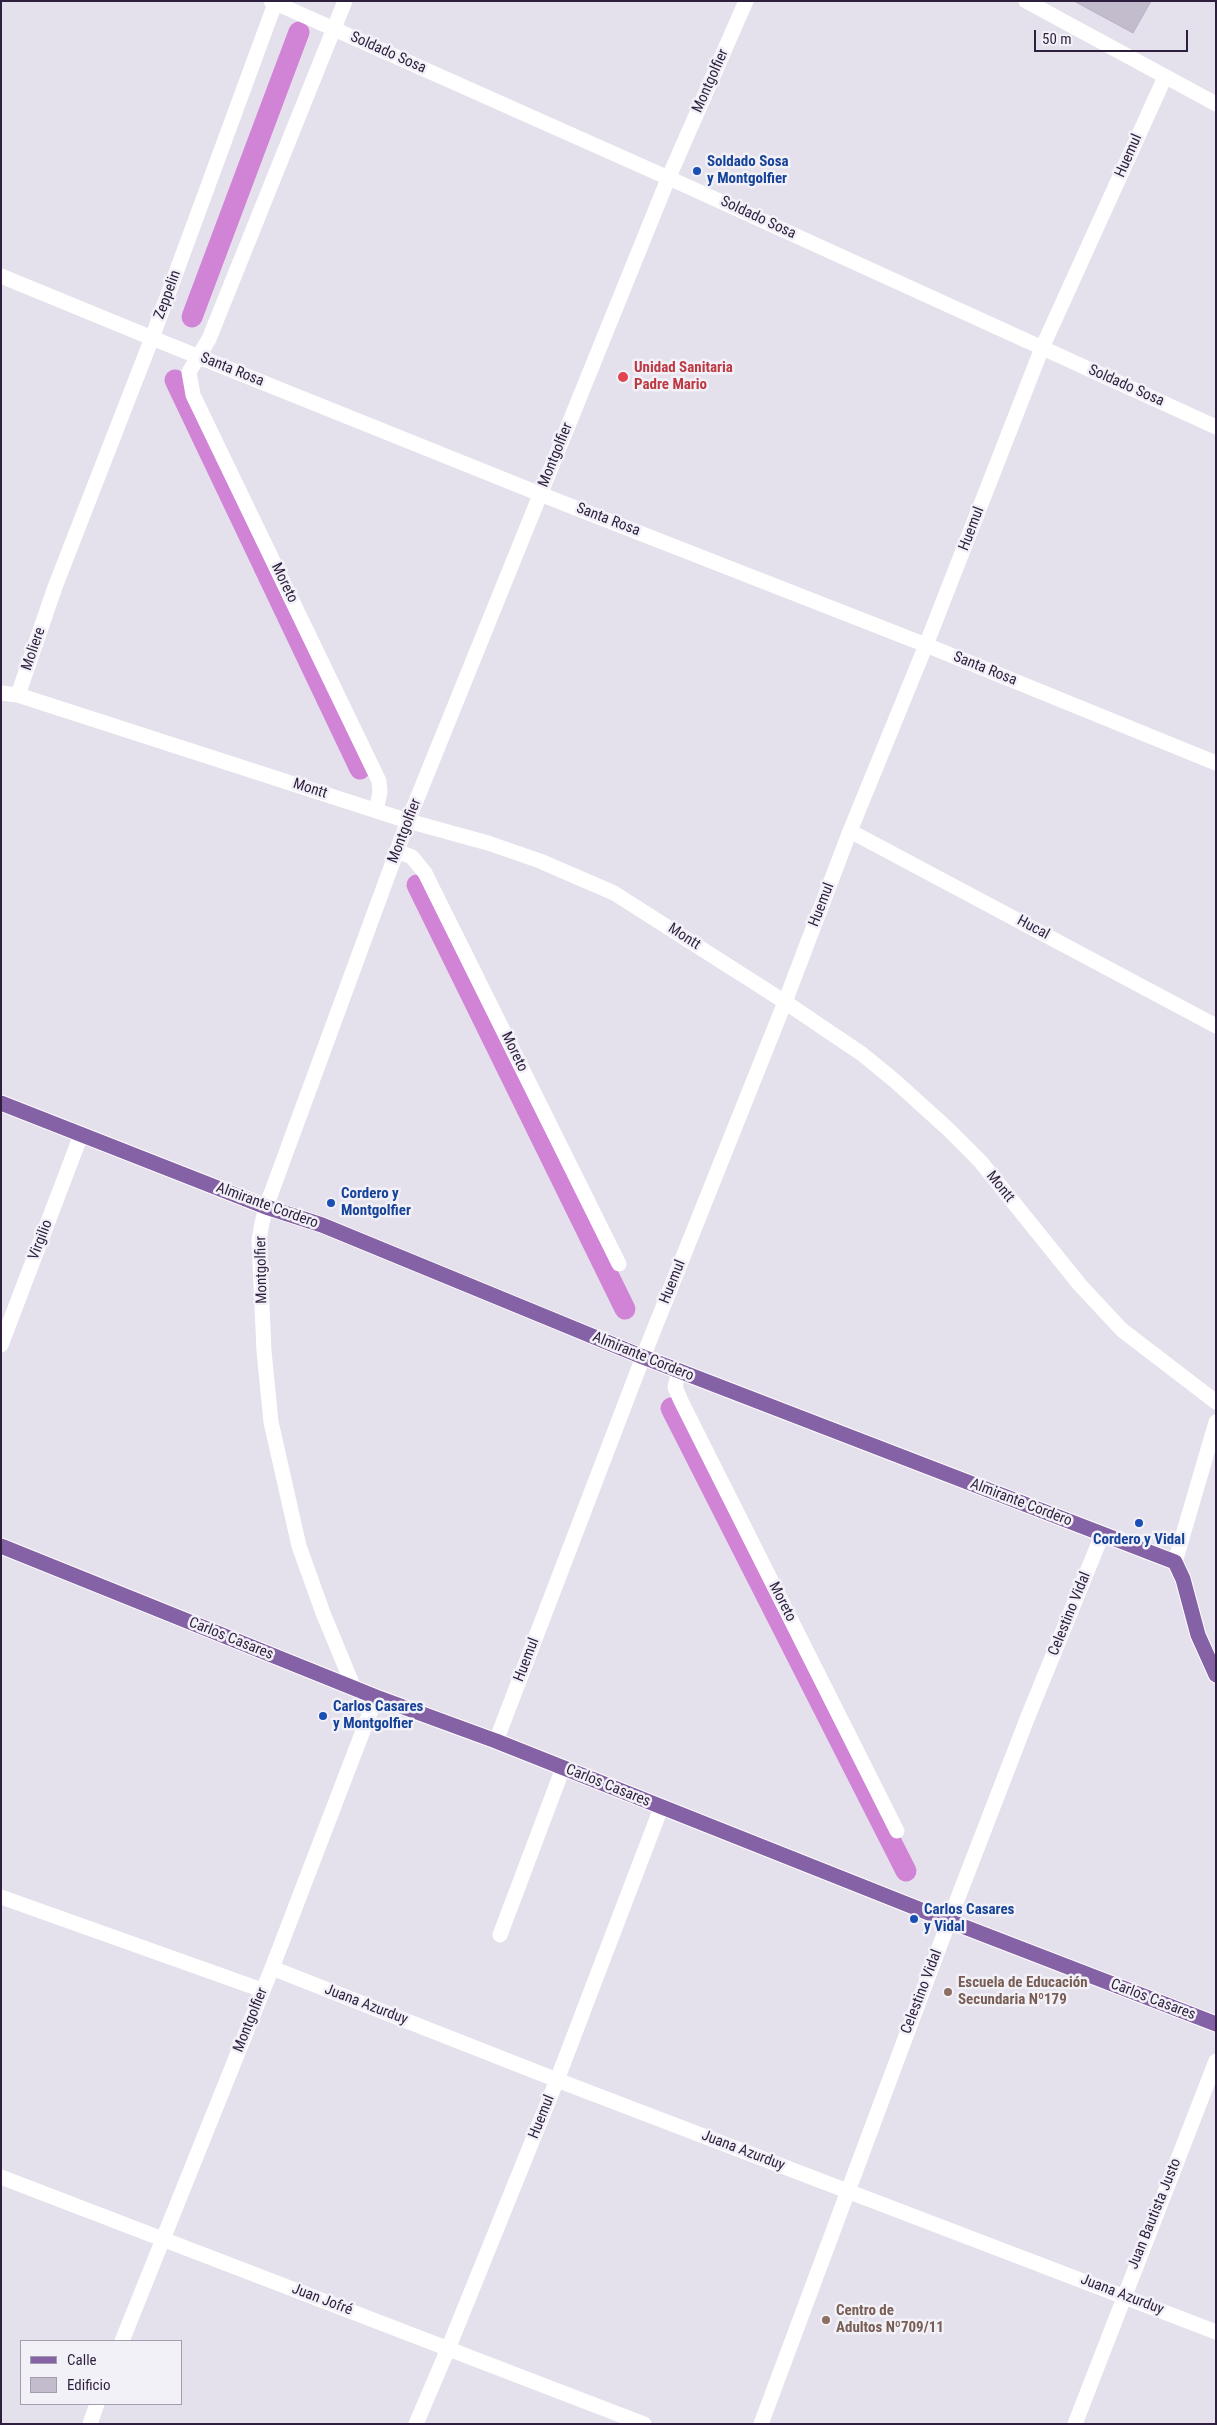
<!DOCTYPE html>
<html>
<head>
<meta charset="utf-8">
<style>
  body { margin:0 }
  #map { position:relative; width:1217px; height:2425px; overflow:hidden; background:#e4e0ec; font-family:"Roboto Condensed",sans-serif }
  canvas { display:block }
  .frame { position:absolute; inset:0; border:2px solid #2f1f3e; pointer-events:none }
  .legend { position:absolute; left:20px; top:2340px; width:162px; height:65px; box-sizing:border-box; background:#f3f1f8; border:1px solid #a59dae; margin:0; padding:6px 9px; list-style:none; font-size:15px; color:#2f1f3e }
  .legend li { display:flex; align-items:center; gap:10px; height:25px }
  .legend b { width:25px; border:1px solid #a59dae }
  .scale { position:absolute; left:1034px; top:30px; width:154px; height:22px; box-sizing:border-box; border:2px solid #2f1f3e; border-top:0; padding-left:6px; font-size:15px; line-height:18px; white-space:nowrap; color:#2f1f3e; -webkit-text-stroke:4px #f3f1f8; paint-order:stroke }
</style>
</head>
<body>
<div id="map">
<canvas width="1217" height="2425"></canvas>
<div class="frame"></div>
<ul class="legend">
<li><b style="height:6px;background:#8561a5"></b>Calle</li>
<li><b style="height:14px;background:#c2bccd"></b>Edificio</li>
</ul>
<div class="scale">50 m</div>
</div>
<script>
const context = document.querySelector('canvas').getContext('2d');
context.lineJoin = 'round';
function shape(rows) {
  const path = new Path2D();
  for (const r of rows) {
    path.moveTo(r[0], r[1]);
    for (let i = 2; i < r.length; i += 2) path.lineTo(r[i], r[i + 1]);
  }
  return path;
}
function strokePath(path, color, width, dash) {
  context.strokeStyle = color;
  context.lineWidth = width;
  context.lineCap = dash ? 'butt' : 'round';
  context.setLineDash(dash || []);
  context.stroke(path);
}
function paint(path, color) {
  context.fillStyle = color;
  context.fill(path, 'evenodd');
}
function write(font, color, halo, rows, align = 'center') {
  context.font = font + ' "Roboto Condensed",sans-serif';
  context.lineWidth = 5;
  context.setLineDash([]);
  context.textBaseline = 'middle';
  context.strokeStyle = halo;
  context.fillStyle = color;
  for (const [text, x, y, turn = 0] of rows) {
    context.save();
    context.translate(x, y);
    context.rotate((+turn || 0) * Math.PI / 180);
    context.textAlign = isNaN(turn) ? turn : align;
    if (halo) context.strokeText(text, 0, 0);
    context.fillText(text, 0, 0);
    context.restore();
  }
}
strokePath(shape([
  [192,317,299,32],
  [175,380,360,769],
  [417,885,625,1309],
  [671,1408,906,1871]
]), '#d183d6', 21);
const building = shape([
  [1074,1,1151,1,1133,33,1074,1]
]);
paint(building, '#c2bccd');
strokePath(building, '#b9b2c6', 1);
const major = shape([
  [1,1103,266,1207,322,1225,643,1357,1175,1562,1183,1579,1198,1635,1216,1675],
  [1,1546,376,1697,496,1741,949,1921,1216,2024]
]);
strokePath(major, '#fff', 17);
strokePath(shape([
  [271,1,691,188,1216,427],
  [345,1,209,339,189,372,193,395,379,781,380,792,376,811],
  [1026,1,1216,104],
  [1,276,152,338,540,494,926,645,1216,763],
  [1,693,18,695,55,587,152,338,276,1],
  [18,695,408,821,488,843,540,861,614,893,785,1002,862,1054,895,1081,948,1129,980,1161,1080,1285,1122,1330,1216,1402],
  [850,831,1216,1026],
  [397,851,412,857,425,873,619,1264],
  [1,1345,81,1135],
  [679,1371,675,1387,681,1401,897,1831],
  [1175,1562,1216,1422],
  [354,1688,323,1613,299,1546,271,1422,264,1351,259,1240,262,1223,266,1207,408,821,668,179,746,1],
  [496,1741,643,1357,785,1002,850,831,926,645,1042,348,1165,77],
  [1,1897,262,1990],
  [500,1935,563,1768],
  [272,1968,557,2080,1216,2332],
  [1,2177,644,2424],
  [122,2341,272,1968,376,1697],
  [90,2424,97,2404],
  [416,2424,448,2349,557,2080,661,1808],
  [761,2424,949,1921,1027,1719,1102,1535],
  [1075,2424,1216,2061]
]), '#fff', 15);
strokePath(major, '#8561a5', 15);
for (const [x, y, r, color] of [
  [697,171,5,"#1a4fb4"],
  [623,377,6,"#e0444e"],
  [331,1203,5,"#1a4fb4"],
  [1139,1523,5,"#1a4fb4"],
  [323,1716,5,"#1a4fb4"],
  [914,1919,5,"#1a4fb4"],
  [948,1992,5,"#8d6e63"],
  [826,2320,5,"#8d6e63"]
]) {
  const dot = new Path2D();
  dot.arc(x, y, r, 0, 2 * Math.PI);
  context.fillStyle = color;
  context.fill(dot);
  strokePath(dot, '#f3f1f8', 2);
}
write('15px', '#2f1f3e', '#f3f1f8', [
  ["Soldado Sosa",388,53,24],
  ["Montgolfier",711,81,-66],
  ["Huemul",1129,156,-66],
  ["Soldado Sosa",758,218,25],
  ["Zeppelin",168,295,-70],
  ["Santa Rosa",232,370,22],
  ["Soldado Sosa",1126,386,24],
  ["Montgolfier",556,455,-68],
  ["Santa Rosa",608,520,21],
  ["Huemul",972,529,-69],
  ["Moreto",284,583,64],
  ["Moliere",34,649,-71],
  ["Santa Rosa",985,669,22],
  ["Montt",310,789,18],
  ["Montgolfier",405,831,-69],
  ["Huemul",822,905,-69],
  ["Hucal",1033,928,28],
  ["Montt",684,937,33],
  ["Moreto",514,1052,64],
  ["Montt",1000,1187,51],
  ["Almirante Cordero",267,1206,20],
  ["Virgilio",41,1240,-69],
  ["Montgolfier",262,1270,-91],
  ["Huemul",673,1282,-68],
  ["Almirante Cordero",643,1357,22],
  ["Almirante Cordero",1021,1503,21],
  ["Moreto",782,1602,63],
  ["Celestino Vidal",1070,1614,-68],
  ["Carlos Casares",231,1639,22],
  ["Huemul",527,1660,-69],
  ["Carlos Casares",608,1786,22],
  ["Celestino Vidal",922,1992,-69],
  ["Carlos Casares",1153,2000,21],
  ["Juana Azurduy",366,2005,21],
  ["Montgolfier",251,2020,-68],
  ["Huemul",542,2117,-68],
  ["Juana Azurduy",743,2151,21],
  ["Juan Bautista Justo",1155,2214,-68],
  ["Juana Azurduy",1122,2295,21],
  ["Juan Jofré",322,2300,21]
]);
write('bold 15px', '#164399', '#f3f1f8', [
  ["Soldado Sosa",707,162],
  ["y Montgolfier",707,179],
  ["Cordero y",341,1194],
  ["Montgolfier",341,1211],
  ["Cordero y Vidal",1139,1540,"center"],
  ["Carlos Casares",333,1707],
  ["y Montgolfier",333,1724],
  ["Carlos Casares",924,1910],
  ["y Vidal",924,1927]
], 'left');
write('bold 15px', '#be3a42', '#f3f1f8', [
  ["Unidad Sanitaria",634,368],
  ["Padre Mario",634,385]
], 'left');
write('bold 15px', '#785e54', '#f3f1f8', [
  ["Escuela de Educación",958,1983],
  ["Secundaria Nº179",958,2000],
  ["Centro de",836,2311],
  ["Adultos Nº709/11",836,2328]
], 'left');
</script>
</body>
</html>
